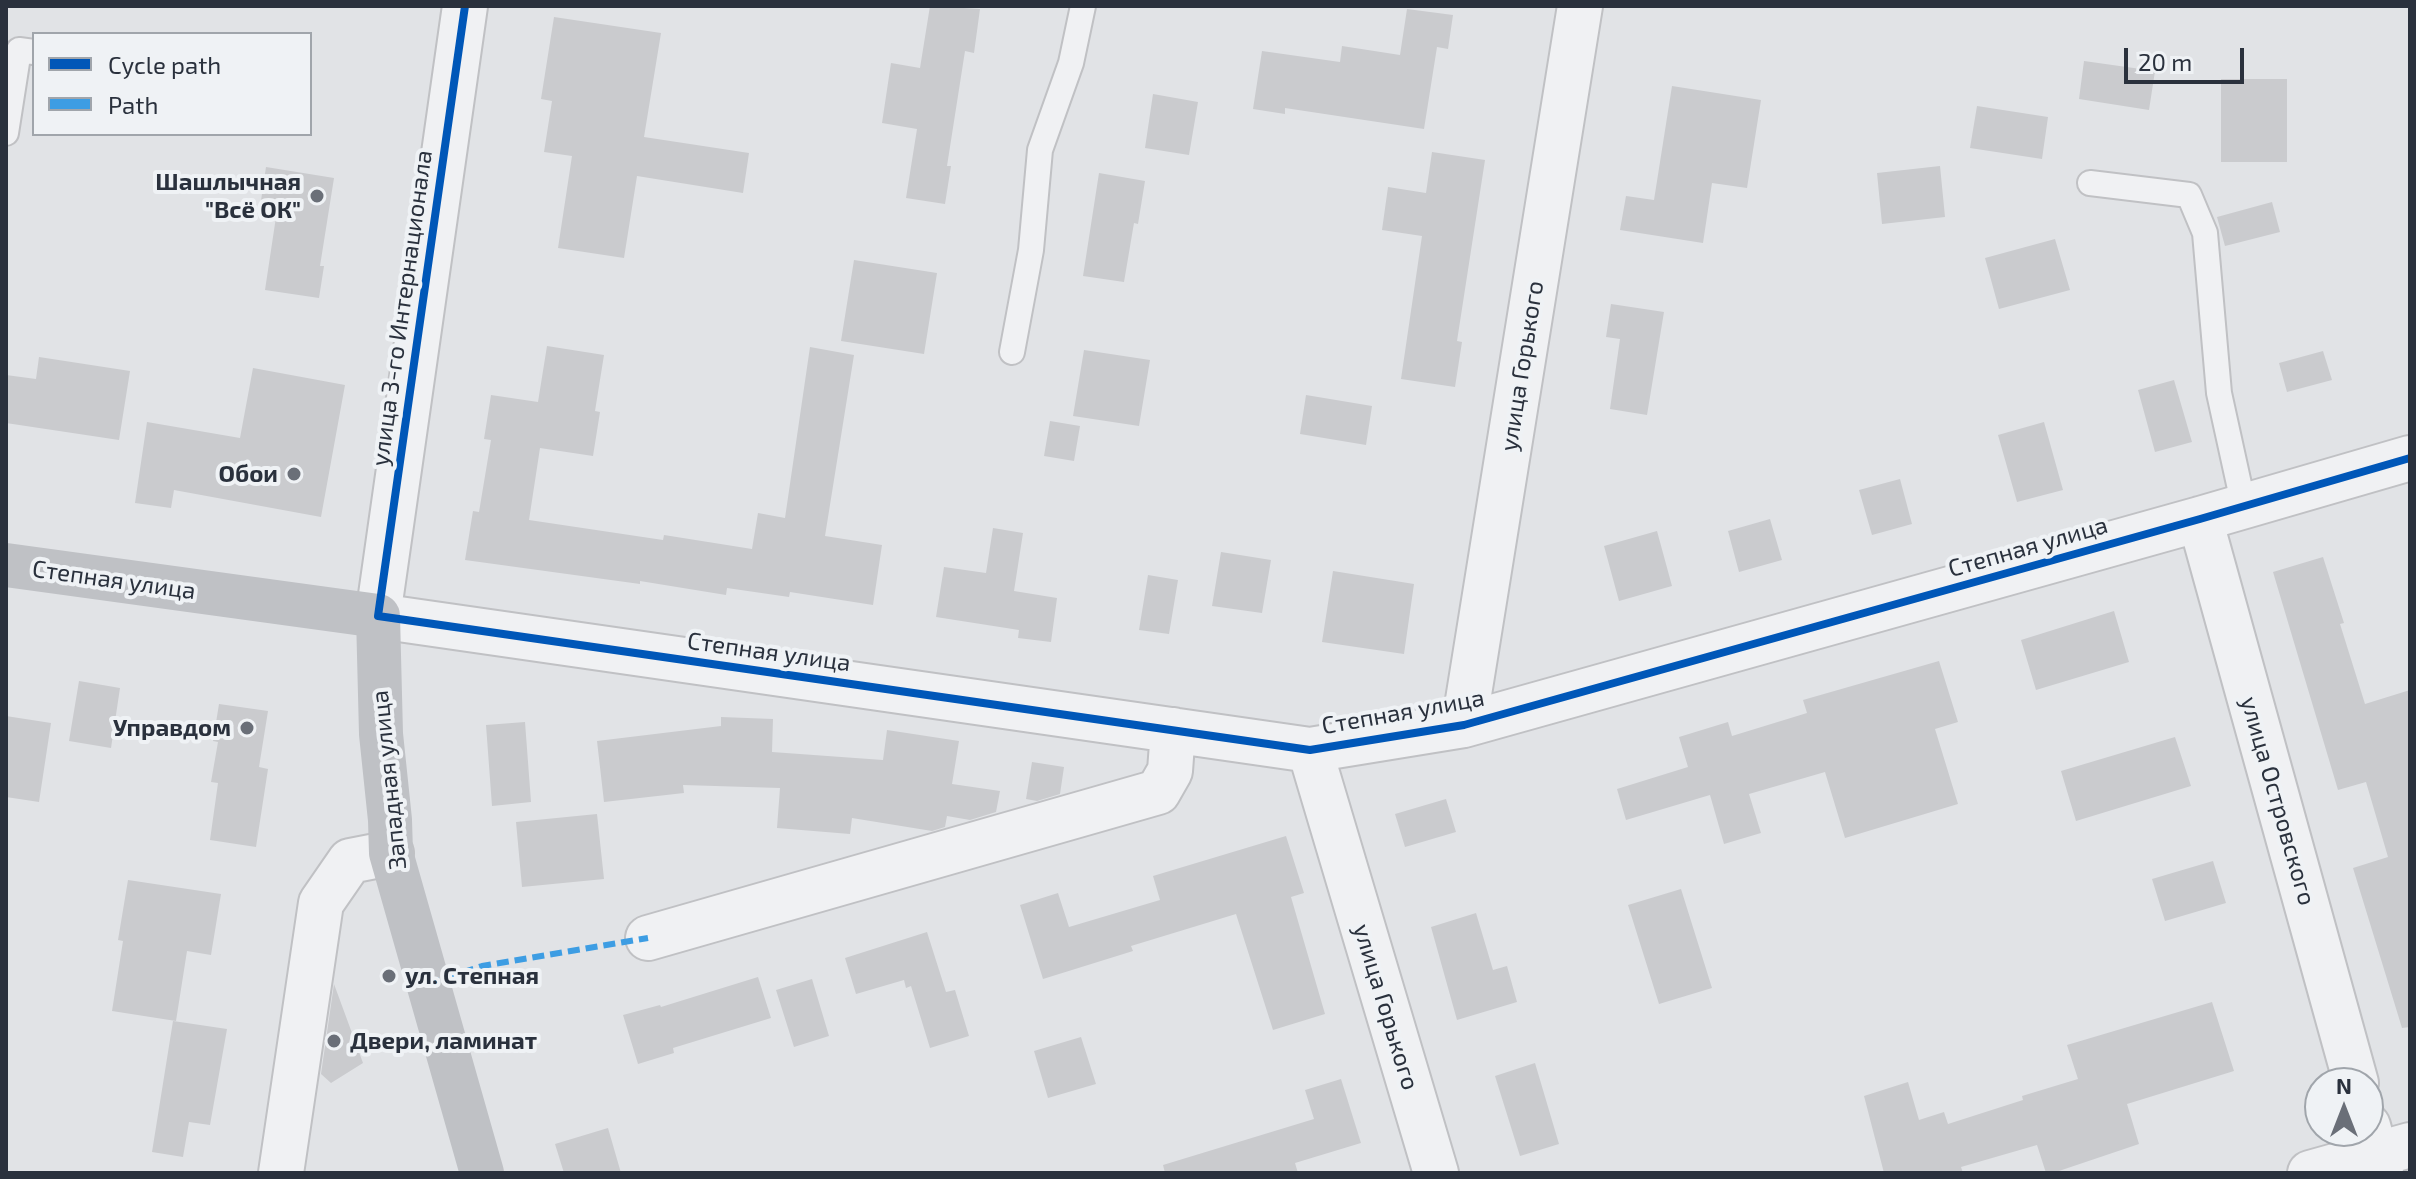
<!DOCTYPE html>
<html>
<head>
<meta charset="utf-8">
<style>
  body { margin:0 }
  #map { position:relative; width:2416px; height:1179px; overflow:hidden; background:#e1e3e6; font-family:"Exo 2",sans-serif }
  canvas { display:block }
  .frame { position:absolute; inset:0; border:8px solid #2a313d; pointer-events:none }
  .legend { position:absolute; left:32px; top:32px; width:280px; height:104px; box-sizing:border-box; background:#eff2f5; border:2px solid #a0a5ab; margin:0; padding:10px 14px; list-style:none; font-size:24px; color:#2a313d }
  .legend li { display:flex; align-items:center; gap:16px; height:40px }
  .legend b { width:40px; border:2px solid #a0a5ab }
  .north { position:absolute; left:2304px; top:1067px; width:80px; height:80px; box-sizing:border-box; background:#eff2f5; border:2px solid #a0a5ab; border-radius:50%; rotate:0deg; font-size:22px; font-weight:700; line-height:32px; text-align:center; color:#2a313d }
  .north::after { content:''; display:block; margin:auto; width:28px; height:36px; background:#6a6f78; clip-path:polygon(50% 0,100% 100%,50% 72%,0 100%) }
  .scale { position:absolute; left:2124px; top:48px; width:120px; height:36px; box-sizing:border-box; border:4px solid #2a313d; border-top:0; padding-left:10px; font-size:24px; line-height:28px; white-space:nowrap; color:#2a313d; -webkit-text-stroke:6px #eff2f5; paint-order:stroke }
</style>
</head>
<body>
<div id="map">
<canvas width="2416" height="1179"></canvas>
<div class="frame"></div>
<ul class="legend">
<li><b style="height:10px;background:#0057b8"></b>Cycle path</li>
<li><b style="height:10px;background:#3d9de3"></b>Path</li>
</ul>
<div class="north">N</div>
<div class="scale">20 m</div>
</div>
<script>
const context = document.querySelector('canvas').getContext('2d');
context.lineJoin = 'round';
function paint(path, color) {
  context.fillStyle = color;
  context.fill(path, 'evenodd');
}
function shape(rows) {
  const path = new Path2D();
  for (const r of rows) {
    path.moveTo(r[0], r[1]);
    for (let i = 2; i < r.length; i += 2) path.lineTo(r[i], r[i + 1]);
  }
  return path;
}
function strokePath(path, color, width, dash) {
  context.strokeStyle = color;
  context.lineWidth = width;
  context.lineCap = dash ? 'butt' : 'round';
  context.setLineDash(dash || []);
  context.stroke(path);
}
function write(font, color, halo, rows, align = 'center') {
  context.font = font + ' "Exo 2",sans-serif';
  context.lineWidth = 8;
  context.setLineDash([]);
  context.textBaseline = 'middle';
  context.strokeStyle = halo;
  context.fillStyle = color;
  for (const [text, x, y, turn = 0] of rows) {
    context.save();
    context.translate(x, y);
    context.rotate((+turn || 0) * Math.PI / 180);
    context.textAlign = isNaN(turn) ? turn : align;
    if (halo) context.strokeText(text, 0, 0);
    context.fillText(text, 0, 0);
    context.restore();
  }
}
paint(shape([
  [930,6,980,9,974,53,965,51,947,166,951,166,945,204,906,198,917,129,882,123,891,63,920,68],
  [1407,9,1453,15,1448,49,1437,47,1424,129,1285,108,1285,114,1253,109,1262,51,1340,62,1342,46,1400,55],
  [554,17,661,33,644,137,749,153,743,193,637,176,624,258,558,248,572,156,544,152,552,101,541,99],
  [2084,61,2155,71,2149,110,2079,99],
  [2221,79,2287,79,2287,162,2221,162],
  [1672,86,1761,100,1747,188,1712,183,1703,243,1620,230,1626,196,1654,200],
  [1153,94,1198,102,1189,155,1145,148],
  [1977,106,2048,117,2042,159,1970,148],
  [1432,152,1485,160,1457,341,1462,342,1455,387,1401,379,1422,236,1382,230,1388,187,1426,193],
  [1940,166,1945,217,1882,224,1877,173],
  [266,167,334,178,320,266,324,266,319,298,265,290,276,217,259,214],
  [1099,173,1145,181,1138,224,1134,223,1124,282,1083,276],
  [2272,202,2280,232,2225,246,2217,217],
  [2055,239,2070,290,1999,309,1985,258],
  [854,260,937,273,924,354,841,341],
  [1611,304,1664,312,1647,415,1610,409,1620,339,1606,337],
  [547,346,604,355,595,411,600,412,593,456,540,448,529,520,663,540,664,535,752,549,758,513,785,518,810,347,854,355,825,536,882,545,873,605,790,592,789,597,727,588,726,595,640,581,640,584,465,560,473,511,479,512,491,440,484,439,491,395,538,402],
  [1084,350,1150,360,1139,426,1073,416],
  [2323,351,2332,380,2287,392,2279,363],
  [39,357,130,371,119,440,6,423,6,375,36,379],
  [253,368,345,385,321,517,174,490,171,508,135,503,147,422,240,438],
  [2174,380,2192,442,2155,452,2138,390],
  [1306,395,1372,406,1366,445,1300,434],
  [1050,421,1080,426,1074,461,1044,456],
  [2044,422,2063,490,2017,502,1998,435],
  [1900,479,1912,524,1872,535,1859,490],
  [1770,519,1782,560,1739,572,1728,531],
  [993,528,1023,533,1014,591,1057,598,1051,642,1018,638,1019,630,936,617,944,567,986,573],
  [1657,531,1672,586,1619,601,1604,546],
  [1221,552,1271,560,1262,613,1212,606],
  [2323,557,2344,623,2340,624,2365,704,2410,690,2410,1027,2402,1028,2353,868,2388,857,2366,782,2338,790,2273,572],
  [1333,571,1414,584,1404,654,1322,642],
  [1148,575,1178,580,1169,634,1139,630],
  [2114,611,2129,662,2036,690,2021,640],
  [1939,661,1958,722,1935,729,1958,804,1845,838,1825,772,1749,794,1761,833,1724,844,1710,795,1626,820,1617,789,1688,767,1679,737,1728,722,1732,736,1807,713,1803,700],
  [79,681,120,688,111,748,69,741],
  [219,704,268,711,259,767,268,769,256,847,210,840,218,783,211,782,218,742,213,741],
  [6,716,51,723,39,802,6,797],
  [721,717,773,719,772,752,883,760,887,730,959,741,952,784,1000,791,996,812,970,820,947,816,945,827,932,831,852,818,850,834,777,828,780,788,683,785,684,793,604,802,597,741,721,726],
  [525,722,531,802,492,806,486,725],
  [2175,737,2191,786,2076,821,2061,771],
  [1032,762,1064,767,1060,794,1037,801,1026,799],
  [1446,799,1456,832,1405,847,1395,814],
  [597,814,604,879,522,887,516,822],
  [1286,836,1304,893,1291,897,1325,1014,1273,1030,1236,914,1131,946,1133,951,1043,979,1020,905,1058,893,1069,927,1160,900,1153,876],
  [2213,861,2226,903,2165,921,2152,879],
  [128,880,221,894,211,955,187,951,176,1021,112,1011,123,941,118,940],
  [1681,889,1712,988,1659,1004,1628,905],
  [1476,913,1493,970,1507,966,1517,1002,1457,1020,1431,927],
  [927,932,946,992,955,990,969,1036,930,1048,911,986,906,988,904,980,856,994,845,958],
  [758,977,771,1018,673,1048,674,1053,638,1064,623,1015,660,1005,661,1007],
  [812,979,829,1036,794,1047,776,990],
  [334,984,363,1063,331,1083,321,1074],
  [2212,1002,2234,1071,2127,1104,2139,1144,2053,1173,2046,1173,2037,1145,1961,1167,1963,1173,1884,1173,1864,1096,1908,1082,1919,1120,1944,1112,1948,1124,2023,1100,2022,1096,2078,1079,2067,1045],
  [173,1021,227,1029,210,1125,189,1122,183,1157,152,1152],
  [1081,1037,1096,1084,1048,1098,1034,1051],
  [1535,1063,1559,1144,1520,1156,1495,1076],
  [1341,1079,1361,1143,1295,1163,1298,1173,1165,1173,1163,1165,1314,1119,1305,1090],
  [608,1128,621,1173,564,1173,555,1144]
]), '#cacbce');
const service = shape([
  [6,133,19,50,34,52],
  [2090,183,2189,195,2205,233,2219,393,2244,507],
  [1012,352,1031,250,1040,150,1071,63,1083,6]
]);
const minor = shape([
  [2200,519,2356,1083],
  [378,616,1310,750,1464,725,2200,519,2410,458],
  [1464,725,1580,6],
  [1310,750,1436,1173],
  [648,938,1158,792,1170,771,1173,730],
  [2368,1126,2381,1173],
  [281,1173,321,903,350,861,391,853]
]);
const tertiary = shape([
  [378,616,465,6],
  [2310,1173,2410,1145]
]);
strokePath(service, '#c0c1c4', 28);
strokePath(minor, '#c0c1c4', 48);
strokePath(tertiary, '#c0c1c4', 48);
strokePath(service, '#f0f1f3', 24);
strokePath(minor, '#f0f1f3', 44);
strokePath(tertiary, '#f0f1f3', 44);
strokePath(shape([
  [6,565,378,616,381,734,390,820,391,853,482,1173]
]), '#bfc1c5', 44);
strokePath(shape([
  [428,984,482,966,648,938]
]), '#3d9de3', 6, [12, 6]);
strokePath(shape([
  [465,6,378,616,1310,750,1464,725,2200,519,2410,458]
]), '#0057b8', 8);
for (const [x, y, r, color] of [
  [317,196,8,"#6a6f78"],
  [294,474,8,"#6a6f78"],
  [247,728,8,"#6a6f78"],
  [389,976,8,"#6a6f78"],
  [334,1041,8,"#6a6f78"]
]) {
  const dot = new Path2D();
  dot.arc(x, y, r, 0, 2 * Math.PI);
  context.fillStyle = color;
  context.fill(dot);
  strokePath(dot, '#eff2f5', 3);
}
write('bold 24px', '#2a313d', '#eff2f5', [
  ["Шашлычная",301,182],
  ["\"Всё ОК\"",301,210],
  ["Обои",278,474],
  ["Управдом",231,728],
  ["ул. Степная",405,976,"left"],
  ["Двери, ламинат",350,1041,"left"]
], 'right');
write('24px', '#2a313d', '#eff2f5', [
  ["улица 3-го Интернационала",402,308,-82],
  ["улица Горького",1522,366,-81],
  ["Степная улица",2028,547,-16],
  ["Степная улица",114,580,8],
  ["Степная улица",769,652,8],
  ["Степная улица",1403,712,-10],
  ["Западная улица",389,780,-96],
  ["улица Островского",2278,801,74],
  ["улица Горького",1386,1007,73]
]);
</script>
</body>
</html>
